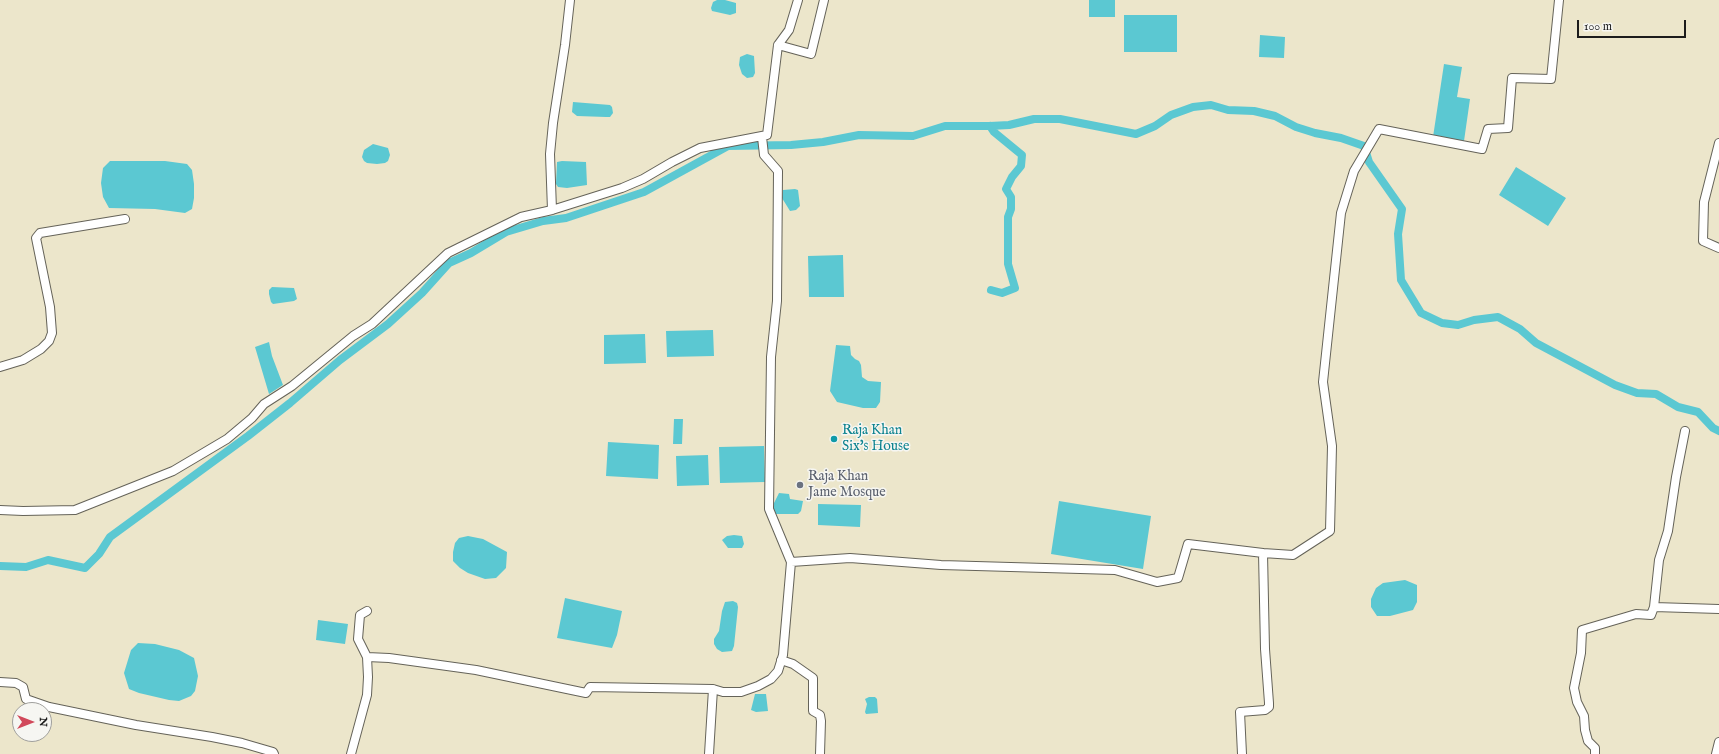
<!DOCTYPE html>
<html>
<head>
<meta charset="utf-8">
<style>
  body { margin:0 }
  #map { position:relative; width:1719px; height:754px; overflow:hidden; background:#ece6cb; font-family:"IM FELL English",serif }
  canvas { display:block }
  .north { position:absolute; left:12px; top:702px; width:40px; height:40px; box-sizing:border-box; background:#f6f6f2; border:1px solid #9f9f9c; border-radius:50%; rotate:90deg; font-size:11px; font-weight:700; line-height:16px; text-align:center; color:#1c1c1c }
  .north::after { content:''; display:block; margin:auto; width:14px; height:18px; background:#d1495b; clip-path:polygon(50% 0,100% 100%,50% 72%,0 100%) }
  .scale { position:absolute; left:1577px; top:20px; width:109px; height:18px; box-sizing:border-box; border:2px solid #1c1c1c; border-top:0; padding-left:5px; font-size:12px; line-height:14px; white-space:nowrap; color:#1c1c1c; -webkit-text-stroke:3px #f6f6f2; paint-order:stroke }
</style>
</head>
<body>
<div id="map">
<canvas width="1719" height="754"></canvas>
<div class="north">N</div>
<div class="scale">100 m</div>
</div>
<script>
const context = document.querySelector('canvas').getContext('2d');
context.lineJoin = 'round';
function paint(path, color) {
  context.fillStyle = color;
  context.fill(path, 'evenodd');
}
function shape(rows) {
  const path = new Path2D();
  for (const r of rows) {
    path.moveTo(r[0], r[1]);
    for (let i = 2; i < r.length; i += 2) path.lineTo(r[i], r[i + 1]);
  }
  return path;
}
function strokePath(path, color, width, dash) {
  context.strokeStyle = color;
  context.lineWidth = width;
  context.lineCap = dash ? 'butt' : 'round';
  context.setLineDash(dash || []);
  context.stroke(path);
}
function write(font, color, halo, rows, align = 'center') {
  context.font = font + ' "IM FELL English",serif';
  context.lineWidth = 3;
  context.setLineDash([]);
  context.textBaseline = 'middle';
  context.strokeStyle = halo;
  context.fillStyle = color;
  for (const [text, x, y, turn = 0] of rows) {
    context.save();
    context.translate(x, y);
    context.rotate((+turn || 0) * Math.PI / 180);
    context.textAlign = isNaN(turn) ? turn : align;
    if (halo) context.strokeText(text, 0, 0);
    context.fillText(text, 0, 0);
    context.restore();
  }
}
paint(shape([
  [717,0,725,0,736,3,736,13,730,15,712,11,711,8,713,2],
  [1089,0,1115,0,1115,17,1089,17],
  [1124,15,1177,15,1177,52,1124,52],
  [1260,35,1285,37,1284,58,1259,57],
  [747,54,754,56,755,73,753,77,747,78,742,74,739,65,740,57],
  [1444,64,1462,67,1457,97,1470,99,1464,141,1433,137],
  [573,102,610,105,612,107,613,113,610,117,606,117,577,116,572,112],
  [373,144,388,148,390,155,388,161,385,163,377,164,367,163,364,161,362,157,364,150],
  [110,161,165,161,187,164,192,170,194,184,194,198,192,209,185,213,155,209,109,208,103,197,101,183,103,168],
  [562,161,586,162,587,185,567,188,558,187,556,184,557,162],
  [1516,167,1566,198,1548,226,1499,195],
  [795,189,798,190,800,206,796,210,790,211,782,198,783,190],
  [843,255,844,297,809,297,808,256],
  [272,287,294,288,297,299,294,301,273,304,271,302,269,294,269,290],
  [713,330,714,356,667,357,666,331],
  [645,334,646,363,604,364,604,335],
  [269,342,272,356,283,385,269,394,255,347],
  [836,345,850,346,851,355,855,359,859,361,861,365,862,377,868,381,881,382,880,402,876,408,863,408,837,402,830,391],
  [674,419,683,419,682,444,673,444],
  [608,442,659,445,658,479,606,476],
  [764,446,765,482,720,483,719,447],
  [708,455,709,485,677,486,676,456],
  [779,493,789,494,790,499,803,501,801,511,798,514,775,514,773,508,774,503],
  [1059,501,1151,516,1143,569,1051,554],
  [818,504,861,505,860,527,818,525],
  [734,535,742,536,744,544,742,548,728,548,722,540,727,536],
  [468,536,483,539,507,552,506,568,496,578,485,579,468,573,460,568,453,561,453,552,455,543,459,538],
  [1405,580,1417,585,1417,602,1413,610,1390,616,1377,616,1371,607,1371,599,1376,588,1383,583],
  [565,598,622,611,617,635,612,648,557,638],
  [733,601,737,603,738,607,734,646,732,651,722,652,717,649,714,644,714,639,719,631,722,611,725,602],
  [318,620,348,624,345,644,316,640],
  [138,643,155,644,179,650,194,658,198,676,195,691,191,696,179,701,169,700,139,693,129,689,124,673,131,650],
  [755,694,766,694,768,711,756,712,751,710],
  [869,697,875,697,877,699,878,713,866,714,865,712,867,704,865,699]
]), '#5bc8d2');
strokePath(shape([
  [990,126,994,132,1022,155,1021,166,1012,177,1006,189,1011,197,1011,209,1008,217,1008,264,1015,288,1002,293,991,290],
  [0,566,26,567,48,560,85,568,99,554,110,537,248,436,290,403,340,360,388,324,422,293,449,263,471,253,506,232,543,221,566,218,644,192,728,146,791,145,823,142,859,135,913,136,945,126,990,126,1009,125,1034,119,1060,119,1136,134,1155,126,1171,115,1193,107,1211,105,1228,110,1254,111,1275,116,1296,127,1315,133,1341,138,1364,146,1369,162,1402,209,1398,234,1401,280,1421,313,1442,323,1458,325,1474,320,1498,317,1520,329,1536,343,1615,385,1637,393,1656,394,1678,407,1698,412,1713,428,1719,431]
]), '#5bc8d2', 8);
const minor = shape([
  [778,45,789,30,798,0],
  [762,137,764,155,778,171,777,301,771,357,769,509,791,562],
  [1719,143,1704,202,1703,241,1719,248],
  [552,210,550,154,553,123,565,45,570,0],
  [0,367,23,360,41,349,49,341,52,333,50,307,36,238,40,233,125,219],
  [0,510,23,511,75,510,173,471,227,439,252,418,264,404,292,386,353,336,372,324,448,253,521,217,552,210,622,188,643,179,672,162,700,148,767,135,778,45,811,54,824,0],
  [1654,607,1719,609],
  [367,657,389,658,476,670,586,693,590,687,713,689,723,692,741,692,758,686,771,679,778,671,783,655,791,562,850,558,941,565,1115,570,1157,582,1178,578,1188,544,1263,553],
  [781,660,793,664,813,678,813,711,820,715,821,721,820,754],
  [0,682,16,683,23,687,26,699,49,707,136,725,212,737,242,743,273,752,274,754],
  [351,754,367,695,368,677,367,657,358,639,360,615,367,611],
  [709,754,713,689],
  [1242,754,1240,712,1265,710,1269,707,1269,703,1265,649,1263,553,1293,555,1330,531,1332,446,1323,382,1341,213,1354,171,1379,129,1482,149,1488,129,1508,128,1512,78,1551,79,1559,0],
  [1595,754,1595,748,1588,741,1585,730,1584,716,1577,702,1574,688,1581,653,1582,630,1636,614,1651,615,1654,607,1659,560,1668,531,1676,477,1685,431],
  [1716,754,1719,742]
]);
strokePath(minor, '#656359', 10);
strokePath(minor, '#fff', 8);
for (const [x, y, r, color] of [
  [834,439,4,"#0f9aa8"],
  [800,485,4,"#6b7280"]
]) {
  const dot = new Path2D();
  dot.arc(x, y, r, 0, 2 * Math.PI);
  context.fillStyle = color;
  context.fill(dot);
  strokePath(dot, '#f6f6f2', 1.5);
}
write('14px', '#0d838f', '#f6f6f2', [
  ["Raja Khan",842,431],
  ["Six's House",842,447]
], 'left');
write('14px', '#5b616d', '#f6f6f2', [
  ["Raja Khan",808,477],
  ["Jame Mosque",808,493]
], 'left');
</script>
</body>
</html>
